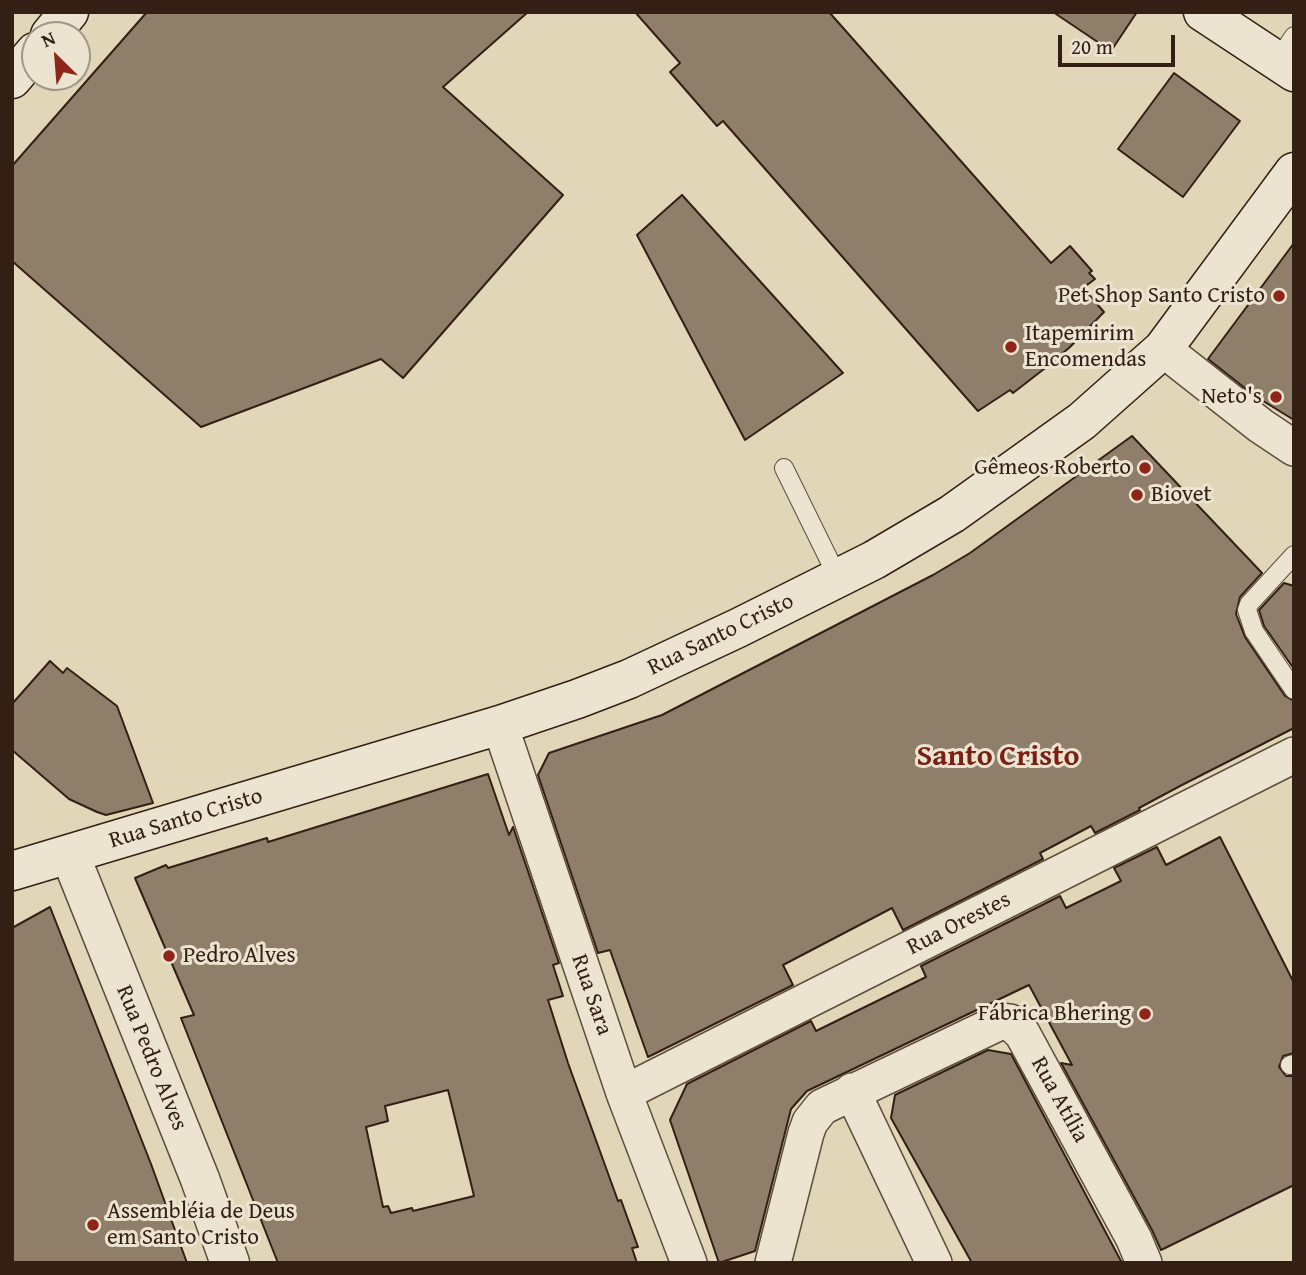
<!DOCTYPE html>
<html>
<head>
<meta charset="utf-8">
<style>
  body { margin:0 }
  #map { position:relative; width:1306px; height:1275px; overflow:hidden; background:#e1d6b8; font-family:"Gentium Book Plus",serif }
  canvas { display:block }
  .frame { position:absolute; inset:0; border:14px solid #341f15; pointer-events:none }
  .north { position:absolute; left:21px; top:21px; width:70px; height:70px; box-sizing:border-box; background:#ece4d1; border:2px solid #a29586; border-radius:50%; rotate:335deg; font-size:19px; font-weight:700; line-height:28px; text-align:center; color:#341f15 }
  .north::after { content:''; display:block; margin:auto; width:24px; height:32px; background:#8f2418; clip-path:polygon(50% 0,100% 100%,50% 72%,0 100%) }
  .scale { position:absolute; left:1058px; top:35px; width:117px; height:32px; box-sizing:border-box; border:4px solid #341f15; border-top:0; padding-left:9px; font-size:21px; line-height:24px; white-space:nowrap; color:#341f15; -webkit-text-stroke:5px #ece4d1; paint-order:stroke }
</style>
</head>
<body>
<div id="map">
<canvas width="1306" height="1275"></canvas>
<div class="frame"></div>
<div class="north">N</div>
<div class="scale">20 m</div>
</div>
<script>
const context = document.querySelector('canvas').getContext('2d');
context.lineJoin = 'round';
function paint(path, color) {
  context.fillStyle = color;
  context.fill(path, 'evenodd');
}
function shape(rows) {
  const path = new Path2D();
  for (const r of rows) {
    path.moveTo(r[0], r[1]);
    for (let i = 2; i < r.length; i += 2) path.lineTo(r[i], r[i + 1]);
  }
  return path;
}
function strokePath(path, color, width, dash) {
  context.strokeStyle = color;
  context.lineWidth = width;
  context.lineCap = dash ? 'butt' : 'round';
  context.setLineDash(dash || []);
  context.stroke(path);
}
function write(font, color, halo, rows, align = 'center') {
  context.font = font + ' "Gentium Book Plus",serif';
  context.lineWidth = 6;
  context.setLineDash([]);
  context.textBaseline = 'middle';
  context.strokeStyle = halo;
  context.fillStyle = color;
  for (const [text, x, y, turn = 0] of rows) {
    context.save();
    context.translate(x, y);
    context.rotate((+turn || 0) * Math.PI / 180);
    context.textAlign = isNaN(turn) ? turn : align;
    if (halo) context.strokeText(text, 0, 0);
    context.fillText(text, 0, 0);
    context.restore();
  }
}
const building = shape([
  [147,12,528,12,443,87,563,195,403,378,381,359,201,427,12,261,12,166,147,12],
  [635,12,829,12,1051,263,1070,246,1092,271,1089,273,1095,279,1083,288,1104,312,1070,347,1044,369,1013,393,1010,390,978,411,723,121,717,126,670,72,680,63,635,12],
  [1053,12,1137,12,1111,51,1053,12],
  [1174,73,1240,121,1183,197,1118,149,1174,73],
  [682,195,843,373,745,440,637,235,682,195],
  [1294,243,1294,420,1255,396,1208,359,1294,243],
  [1132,436,1262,573,1240,597,1236,614,1245,637,1285,696,1294,701,1294,728,1180,786,1139,808,1140,810,1095,833,1091,826,1040,853,1043,859,903,930,892,908,783,965,793,985,648,1057,610,950,598,953,538,775,549,753,662,715,933,575,970,553,1132,436],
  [1284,583,1294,586,1294,669,1264,626,1259,610,1284,583],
  [50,661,63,673,67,668,117,706,153,803,106,815,97,812,69,799,12,750,12,704,50,661],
  [488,774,509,835,513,827,559,963,553,965,563,996,548,1000,568,1063,618,1201,621,1200,638,1247,632,1248,637,1263,278,1263,181,1018,194,1015,135,878,166,865,168,868,267,838,268,842,488,774],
  [448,1090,474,1196,413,1211,412,1208,391,1213,388,1206,383,1207,366,1127,388,1121,385,1106,448,1090],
  [1220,837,1294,983,1294,1053,1283,1056,1279,1067,1286,1076,1294,1076,1294,1185,1161,1250,1152,1230,1061,1063,1072,1065,1029,985,807,1091,791,1109,755,1251,719,1263,670,1120,687,1084,811,1021,816,1031,926,977,921,966,1060,896,1066,908,1121,881,1114,868,1157,847,1166,865,1220,837],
  [50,907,151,1164,187,1263,12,1263,12,928,50,907],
  [988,1050,1011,1054,1122,1263,972,1263,891,1118,895,1095,988,1050]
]);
paint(building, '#8e7e6a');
strokePath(building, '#341f15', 2);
const service = shape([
  [1277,61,1294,36],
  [784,468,838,578],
  [1294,555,1249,604,1247,610,1254,631,1294,690],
  [1290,1065,1294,1064]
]);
const minor = shape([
  [1163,349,1261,426,1294,448],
  [500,725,624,1093,689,1263],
  [852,1091,934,1263],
  [624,1093,1294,755],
  [773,1263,806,1133,810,1122,822,1107,1002,1021,1010,1022,1022,1033,1134,1239,1144,1263]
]);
const tertiary = shape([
  [70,855,200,1179,230,1263]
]);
const secondary = shape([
  [1203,12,1294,72],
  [50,35,69,12],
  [12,79,35,52],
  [12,871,500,725,577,699,629,679,738,628,874,560,952,514,1082,421,1163,349,1294,172]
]);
strokePath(service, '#5f4d3e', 20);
strokePath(minor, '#5f4d3e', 38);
strokePath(tertiary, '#5f4d3e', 41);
strokePath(secondary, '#341f15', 41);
strokePath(service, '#ece4d1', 18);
strokePath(minor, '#ece4d1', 35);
strokePath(tertiary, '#ece4d1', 38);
strokePath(secondary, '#ece4d1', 38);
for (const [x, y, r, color] of [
  [1279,296,7,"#8f2418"],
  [1011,347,7,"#8f2418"],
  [1276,397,7,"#8f2418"],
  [1145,468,7,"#8f2418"],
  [1137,495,7,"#8f2418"],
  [169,956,7,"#8f2418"],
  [1145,1014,7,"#8f2418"],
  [93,1225,7,"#8f2418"]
]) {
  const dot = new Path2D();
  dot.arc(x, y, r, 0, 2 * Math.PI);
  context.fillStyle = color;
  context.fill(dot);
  strokePath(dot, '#ece4d1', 2.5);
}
write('23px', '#341f15', '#ece4d1', [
  ["Pet Shop Santo Cristo",1265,296],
  ["Itapemirim",1025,334,"left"],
  ["Encomendas",1025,360,"left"],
  ["Neto's",1262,397],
  ["Gêmeos Roberto",1131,468],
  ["Biovet",1151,495,"left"],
  ["Pedro Alves",183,956,"left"],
  ["Fábrica Bhering",1131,1014],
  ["Assembléia de Deus",107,1212,"left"],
  ["em Santo Cristo",107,1238,"left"]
], 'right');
write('23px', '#341f15', '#ece4d1', [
  ["Rua Santo Cristo",721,635,-26],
  ["Rua Santo Cristo",186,819,-17],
  ["Rua Orestes",959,924,-27],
  ["Rua Sara",591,995,71],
  ["Rua Pedro Alves",151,1058,68],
  ["Rua Atília",1059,1100,61]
]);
write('bold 30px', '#7a1f14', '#ece4d1', [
  ["Santo Cristo",998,757]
]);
</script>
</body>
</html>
